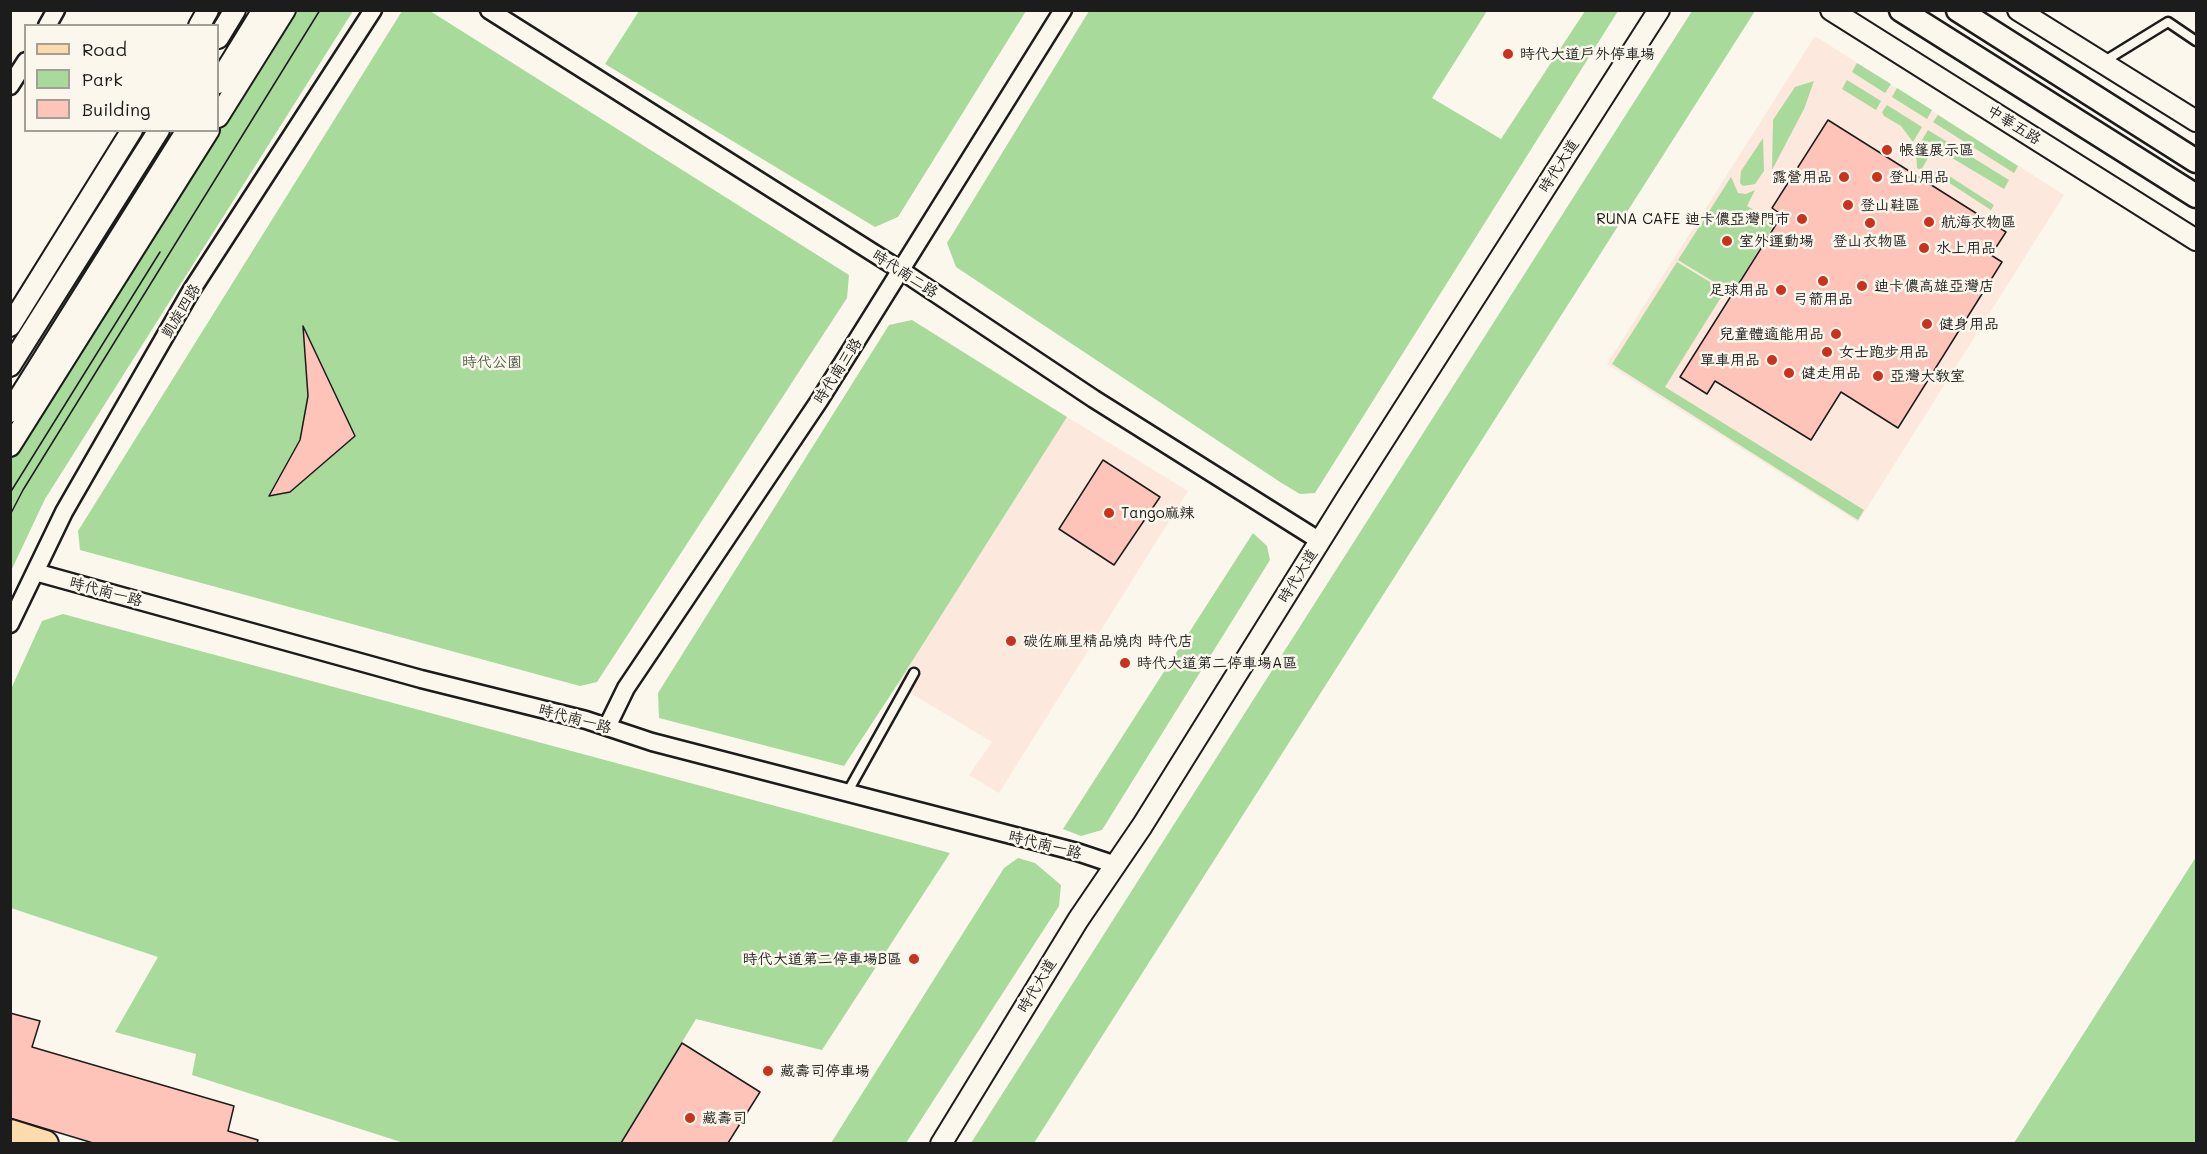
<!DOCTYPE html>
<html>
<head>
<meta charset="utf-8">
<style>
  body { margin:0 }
  #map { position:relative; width:2207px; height:1154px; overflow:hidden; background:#fbf7ec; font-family:Mali,sans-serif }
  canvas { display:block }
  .frame { position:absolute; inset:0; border:12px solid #1c1c1c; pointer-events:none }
  .legend { position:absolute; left:24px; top:24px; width:195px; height:108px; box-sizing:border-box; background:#fbf7ec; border:2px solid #a29f99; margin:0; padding:8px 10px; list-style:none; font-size:18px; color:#1c1c1c }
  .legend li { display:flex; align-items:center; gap:12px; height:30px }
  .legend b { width:30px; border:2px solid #a29f99 }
</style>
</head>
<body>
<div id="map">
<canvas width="2207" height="1154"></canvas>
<div class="frame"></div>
<ul class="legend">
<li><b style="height:8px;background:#fedbac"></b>Road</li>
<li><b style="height:16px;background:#a8da9b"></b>Park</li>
<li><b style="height:16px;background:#ffc4b9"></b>Building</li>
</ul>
</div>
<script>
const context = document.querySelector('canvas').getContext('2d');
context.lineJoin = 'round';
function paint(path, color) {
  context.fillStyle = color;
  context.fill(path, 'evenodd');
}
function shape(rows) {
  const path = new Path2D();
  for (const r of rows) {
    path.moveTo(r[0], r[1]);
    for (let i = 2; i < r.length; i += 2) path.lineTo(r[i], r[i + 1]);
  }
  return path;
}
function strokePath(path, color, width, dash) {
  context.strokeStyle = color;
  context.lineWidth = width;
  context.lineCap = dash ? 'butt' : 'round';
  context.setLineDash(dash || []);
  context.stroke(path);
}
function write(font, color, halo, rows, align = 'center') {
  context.font = font + ' Mali,"LXGW WenKai TC",sans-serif';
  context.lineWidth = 5;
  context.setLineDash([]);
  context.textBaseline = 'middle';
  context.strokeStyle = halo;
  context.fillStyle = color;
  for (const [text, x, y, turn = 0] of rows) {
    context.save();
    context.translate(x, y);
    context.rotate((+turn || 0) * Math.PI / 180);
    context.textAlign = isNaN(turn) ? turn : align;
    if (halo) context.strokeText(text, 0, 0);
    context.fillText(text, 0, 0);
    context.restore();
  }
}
paint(shape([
  [1815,36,2064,195,1858,522,1607,364],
  [1067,417,1188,491,999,793,969,775,992,742,897,685]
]), '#fce8dd');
paint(shape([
  [291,11,353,11,45,499,11,571,11,457],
  [402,11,430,11,849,275,847,298,597,682,580,686,80,550,78,531],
  [639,11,639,10,1026,11,898,217,875,227,605,64],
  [1089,11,1487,11,1432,98,1501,139,1585,11,1618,11,1315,493,1300,494,1280,482,956,267,947,243],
  [1692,11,1755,11,1034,1143,971,1143],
  [1857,63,1891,84,1885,93,1852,72],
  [1847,80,1881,101,1876,110,1842,89],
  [1814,81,1804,109,1772,170,1773,120,1795,87],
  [1897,88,1932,110,1927,119,1892,97],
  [1887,105,1922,127,1913,142,1901,126,1884,116,1882,112],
  [1938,115,2018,166,2014,173,1933,122],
  [1928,130,2009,180,2004,189,1942,152,1938,158,1931,153,1921,170,1917,168,1916,150],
  [1763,138,1764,171,1755,184,1743,186,1740,183,1741,171],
  [1937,168,1994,205,1991,210,1934,173],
  [1731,177,1738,193,1746,194,1755,190,1747,206,1775,223,1732,293,1678,260],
  [1677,262,1725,291,1665,387,1864,510,1858,520,1612,364],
  [912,320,1067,417,897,685,844,766,659,718,658,693,889,325],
  [1253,533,1267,546,1270,560,1102,830,1081,836,1063,829],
  [63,614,950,853,822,1050,696,1019,621,1143,404,1143,192,1075,196,1054,115,1032,158,957,11,908,11,689,42,621],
  [2196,857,2196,1143,2014,1143],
  [1018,858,1035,863,1061,885,1059,906,906,1143,831,1143,1004,868]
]), '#a8da9b');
const building = shape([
  [1828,120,2006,232,1991,255,2002,262,1898,428,1841,392,1811,440,1715,381,1707,394,1680,377,1782,215,1772,208,1828,120],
  [303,326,355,436,290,492,269,496,300,440,308,396,303,326],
  [1103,460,1160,497,1114,565,1059,529,1103,460],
  [10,1013,40,1021,32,1047,234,1106,228,1131,258,1140,257,1143,93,1143,10,1118,10,1013],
  [682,1043,760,1092,728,1143,621,1143,682,1043]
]);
paint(building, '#ffc4b9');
strokePath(building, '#1c1c1c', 1.5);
const service = shape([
  [2103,62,2168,22,2196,41],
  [847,793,914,673]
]);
const minor = shape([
  [489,10,902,271,1094,399,1320,541],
  [47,26,56,10],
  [10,86,26,61],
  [35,572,421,679,586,720,652,742,1077,852,1116,865],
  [10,624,64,512,191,291,373,10],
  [607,727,626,688,819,401,1063,10]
]);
const tertiary = shape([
  [1831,10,2196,240],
  [2018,10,2196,121],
  [199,26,208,10],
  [218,38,235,10],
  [218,83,263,10],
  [218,117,285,10],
  [10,326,132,130],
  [10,366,159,130],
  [10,412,187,130],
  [10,446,209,130],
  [941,1144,1078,920,1142,826,1348,496,1659,10]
]);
const secondary = shape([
  [1901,10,2196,196],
  [1958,10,2196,161]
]);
const primary = shape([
  [10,1133,45,1144]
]);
strokePath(service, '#1c1c1c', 13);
strokePath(minor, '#1c1c1c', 21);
strokePath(tertiary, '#1c1c1c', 24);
strokePath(secondary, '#1c1c1c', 27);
strokePath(primary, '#1c1c1c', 30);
strokePath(service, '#fbf7ec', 8);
strokePath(minor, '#fbf7ec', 16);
strokePath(tertiary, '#fbf7ec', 20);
strokePath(secondary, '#fbf7ec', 22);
strokePath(primary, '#fedbac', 26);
strokePath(shape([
  [10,493,160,252],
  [10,515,23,490,320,10]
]), '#1c1c1c', 1.5);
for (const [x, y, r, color] of [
  [1508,54,6,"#c8321e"],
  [1887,150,6,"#c8321e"],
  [1844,177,6,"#c8321e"],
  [1877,177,6,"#c8321e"],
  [1848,205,6,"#c8321e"],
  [1802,219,6,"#c8321e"],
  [1929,222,6,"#c8321e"],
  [1870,223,6,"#c8321e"],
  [1727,241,6,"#c8321e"],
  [1924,248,6,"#c8321e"],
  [1823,281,6,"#c8321e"],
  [1862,286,6,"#c8321e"],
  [1781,290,6,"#c8321e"],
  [1927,324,6,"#c8321e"],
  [1836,334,6,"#c8321e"],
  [1827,352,6,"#c8321e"],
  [1772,360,6,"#c8321e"],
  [1789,373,6,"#c8321e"],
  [1878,376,6,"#c8321e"],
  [1109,513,6,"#c8321e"],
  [1011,641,6,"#c8321e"],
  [1125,663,6,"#c8321e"],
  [914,959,6,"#c8321e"],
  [768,1071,6,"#c8321e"],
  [690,1118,6,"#c8321e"]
]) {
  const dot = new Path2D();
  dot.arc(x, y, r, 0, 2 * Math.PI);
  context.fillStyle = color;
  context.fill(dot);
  strokePath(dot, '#fbf7ec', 2);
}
write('15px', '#1c1c1c', '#fbf7ec', [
  ["時代大道戶外停車場",1520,54],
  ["帳篷展示區",1899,150],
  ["露營用品",1832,177,"right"],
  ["登山用品",1889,177],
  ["登山鞋區",1860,205],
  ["RUNA CAFE 迪卡儂亞灣門市",1790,219,"right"],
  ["航海衣物區",1941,222],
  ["室外運動場",1739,241],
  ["登山衣物區",1870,241,"center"],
  ["水上用品",1936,248],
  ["迪卡儂高雄亞灣店",1874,286],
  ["足球用品",1769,290,"right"],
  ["弓箭用品",1823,299,"center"],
  ["健身用品",1939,324],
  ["兒童體適能用品",1824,334,"right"],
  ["女士跑步用品",1839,352],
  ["單車用品",1760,360,"right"],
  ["健走用品",1801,373],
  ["亞灣大教室",1890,376],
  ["Tango麻辣",1121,513],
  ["碳佐麻里精品燒肉 時代店",1023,641],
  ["時代大道第二停車場A區",1137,663],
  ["時代大道第二停車場B區",902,959,"right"],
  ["藏壽司停車場",780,1071],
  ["藏壽司",702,1118]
], 'left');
write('15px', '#1c1c1c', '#fbf7ec', [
  ["中華五路",2014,125,32],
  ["時代大道",1559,166,-57],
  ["時代南二路",905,274,33],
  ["凱旋四路",181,311,-59],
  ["時代南三路",838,371,-57],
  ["時代大道",1298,576,-58],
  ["時代南一路",106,592,15],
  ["時代南一路",575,719,15],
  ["時代南一路",1045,845,14],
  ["時代大道",1037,986,-59]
]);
write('15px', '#4d5e48', '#fbf7ec', [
  ["時代公園",492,362]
]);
</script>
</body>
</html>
